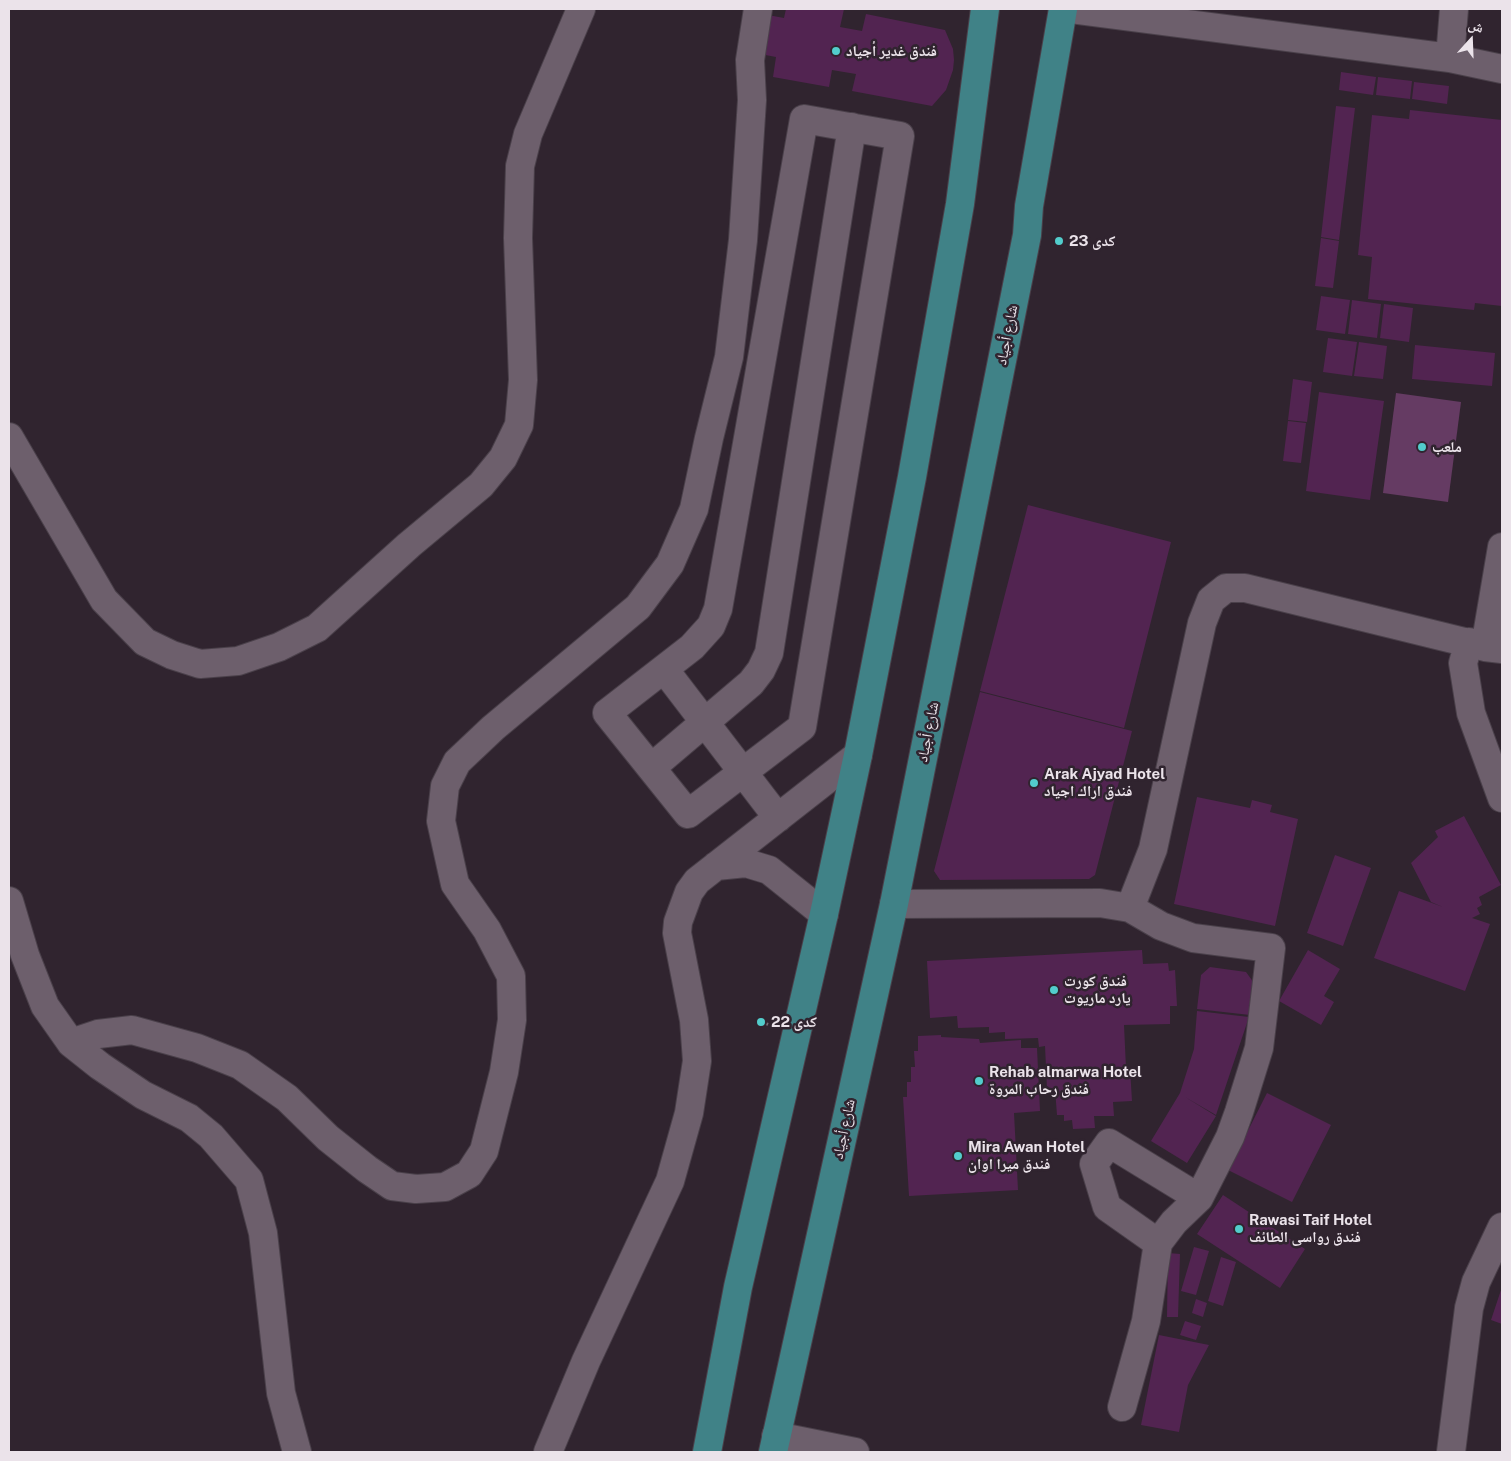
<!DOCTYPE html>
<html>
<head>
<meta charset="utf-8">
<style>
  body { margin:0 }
  #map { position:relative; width:1511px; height:1461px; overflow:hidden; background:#30242f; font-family:"Public Sans","Noto Naskh Arabic",sans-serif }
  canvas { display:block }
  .frame { position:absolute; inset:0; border:10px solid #ebe3ea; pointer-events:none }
  .north { position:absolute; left:1446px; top:15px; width:50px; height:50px; -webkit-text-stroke:4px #30242f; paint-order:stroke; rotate:20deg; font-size:14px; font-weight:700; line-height:20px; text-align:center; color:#ebe3ea }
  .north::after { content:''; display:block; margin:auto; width:18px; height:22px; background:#ebe3ea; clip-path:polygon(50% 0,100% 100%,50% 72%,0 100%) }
</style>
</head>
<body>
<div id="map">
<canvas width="1511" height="1461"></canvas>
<div class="frame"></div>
<div class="north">ش</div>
</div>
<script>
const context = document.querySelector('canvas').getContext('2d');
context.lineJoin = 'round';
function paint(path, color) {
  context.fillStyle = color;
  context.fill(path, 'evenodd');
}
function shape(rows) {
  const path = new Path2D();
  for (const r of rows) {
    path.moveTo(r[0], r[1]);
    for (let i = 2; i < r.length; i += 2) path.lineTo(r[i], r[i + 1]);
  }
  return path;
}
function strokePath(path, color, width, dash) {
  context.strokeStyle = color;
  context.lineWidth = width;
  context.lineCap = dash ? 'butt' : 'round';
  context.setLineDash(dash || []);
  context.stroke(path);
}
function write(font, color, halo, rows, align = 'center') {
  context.font = font + ' "Public Sans","Noto Naskh Arabic",sans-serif';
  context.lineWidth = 5;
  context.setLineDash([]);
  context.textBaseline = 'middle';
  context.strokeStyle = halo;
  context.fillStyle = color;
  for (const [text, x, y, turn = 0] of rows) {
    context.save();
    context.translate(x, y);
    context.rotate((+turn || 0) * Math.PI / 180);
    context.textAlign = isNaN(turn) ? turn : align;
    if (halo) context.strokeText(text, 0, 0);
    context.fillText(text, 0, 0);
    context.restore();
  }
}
paint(shape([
  [1396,393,1461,402,1448,502,1383,493]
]), '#653b63');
paint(shape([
  [786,9,844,9,840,27,862,31,866,14,945,30,953,49,954,60,953,70,946,90,932,106,852,91,856,74,832,70,829,87,773,77,776,57,760,54,768,15,784,18],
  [1341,72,1376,77,1373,95,1339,90],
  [1378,77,1412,81,1410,99,1376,95],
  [1414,82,1449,86,1447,104,1412,99],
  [1336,106,1355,108,1339,240,1321,237],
  [1410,110,1502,120,1502,306,1475,303,1474,310,1368,299,1372,257,1358,255,1372,115,1409,119],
  [1321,238,1339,241,1333,288,1315,286],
  [1321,296,1350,300,1345,334,1316,330],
  [1352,300,1381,304,1377,338,1348,334],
  [1384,304,1413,308,1409,342,1380,338],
  [1328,338,1357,342,1352,376,1323,372],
  [1359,342,1387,346,1383,379,1354,376],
  [1415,345,1495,353,1492,386,1412,379],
  [1293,379,1312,382,1307,422,1288,420],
  [1319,392,1384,401,1370,500,1306,491],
  [1288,421,1306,423,1301,463,1283,461],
  [1028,505,1171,542,1124,728,980,691],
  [980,692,1132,731,1095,875,1089,879,940,880,934,871],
  [1197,797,1250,808,1252,800,1272,805,1270,812,1298,819,1275,926,1174,904],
  [1464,816,1501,885,1479,897,1482,905,1477,908,1480,914,1472,918,1490,924,1465,991,1374,958,1399,891,1443,907,1431,902,1411,863,1438,837,1435,831],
  [1335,855,1371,868,1343,946,1307,933],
  [1142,950,1143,964,1168,963,1169,971,1175,970,1177,1006,1170,1006,1170,1024,1124,1025,1126,1068,1130,1068,1132,1101,1113,1102,1114,1116,1094,1116,1095,1128,1073,1129,1072,1120,1064,1121,1064,1115,1057,1115,1055,1089,1047,1089,1045,1046,1039,1047,1038,1038,1005,1039,1005,1032,989,1033,989,1027,958,1028,957,1016,930,1018,927,961],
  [1308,950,1340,969,1324,996,1334,1002,1321,1025,1279,1001],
  [1210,967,1246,972,1254,983,1250,1015,1197,1009,1201,975],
  [1197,1011,1249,1017,1216,1115,1185,1097,1216,1116,1187,1163,1151,1141,1180,1093,1194,1049],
  [941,1035,941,1037,979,1039,980,1043,1021,1040,1021,1048,1037,1048,1040,1111,1014,1113,1018,1190,909,1196,903,1097,907,1097,907,1082,911,1082,911,1067,915,1067,914,1051,918,1051,918,1036],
  [1267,1093,1331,1125,1292,1202,1228,1170],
  [1223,1195,1305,1249,1280,1288,1197,1234],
  [1194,1247,1209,1251,1196,1295,1181,1291],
  [1168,1253,1180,1254,1178,1317,1167,1317],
  [1221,1257,1236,1262,1223,1306,1208,1301],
  [1502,1287,1502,1324,1491,1320],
  [1196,1299,1207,1303,1203,1317,1192,1313],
  [1185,1321,1201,1326,1196,1340,1180,1335],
  [1159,1335,1209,1345,1188,1385,1179,1432,1141,1425]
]), '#522451');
const street = shape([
  [1071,9,1450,58,1502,69],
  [1450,58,1454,9],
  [804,119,900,136,802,727,688,814,607,713,692,647,711,626,718,609,804,119],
  [9,437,104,600,145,642,172,655,200,664,238,661,279,647,317,628,409,545,481,485,503,458,519,425,523,380,518,238,520,166,528,134,581,9],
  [1469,642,1463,663,1471,713,1502,798],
  [1485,647,1502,547],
  [664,669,778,818],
  [651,768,751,683,761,670,769,653,852,127],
  [716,866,746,863,769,870,824,914],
  [9,901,25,955,45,1006,71,1043,100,1066,143,1095,189,1118,211,1136,249,1180,263,1233,281,1393,297,1452],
  [894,904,1100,903,1130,908,1153,849,1202,623,1211,600,1226,588,1245,588,1485,647,1502,649],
  [71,1043,98,1034,132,1030,197,1048,240,1065,287,1098,328,1138,367,1169,392,1186,416,1189,445,1187,469,1174,484,1151,504,1072,512,1020,511,976,487,930,455,884,441,821,445,786,457,762,493,728,638,607,670,564,694,509,709,438,729,357,743,240,752,100,750,60,758,9],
  [1158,1243,1107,1207,1094,1164,1109,1143,1199,1198],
  [1122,1407,1146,1321,1158,1243,1174,1222,1199,1198,1230,1137,1239,1112,1259,1048,1271,948,1193,938,1161,926,1130,908],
  [776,1436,855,1452],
  [548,1452,586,1361,670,1181,689,1113,697,1061,694,1020,677,933,678,922,689,892,697,881,858,755],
  [1451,1452,1469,1308,1476,1282,1502,1227]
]);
const primary = shape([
  [707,1452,738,1287,824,914,858,755,912,477,960,204,985,9],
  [773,1452,894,904,1027,235,1029,206,1063,9]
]);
strokePath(street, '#4a404a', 30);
strokePath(primary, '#4a404a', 30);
strokePath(shape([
  [761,1022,770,1025]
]), '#786e77', 3, [2.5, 2.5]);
strokePath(street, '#6d5f6c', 28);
strokePath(primary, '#408287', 28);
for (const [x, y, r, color] of [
  [836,51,5,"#52cdcc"],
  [1059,241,5,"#52cdcc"],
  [1422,447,5,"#52cdcc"],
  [1034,783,5,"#52cdcc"],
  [1054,990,5,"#52cdcc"],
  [761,1022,5,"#52cdcc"],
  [979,1081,5,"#52cdcc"],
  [958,1156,5,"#52cdcc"],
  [1239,1229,5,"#52cdcc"]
]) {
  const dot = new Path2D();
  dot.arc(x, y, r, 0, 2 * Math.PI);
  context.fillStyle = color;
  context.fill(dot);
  strokePath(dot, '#30242f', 2);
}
write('bold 15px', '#ebe3ea', '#30242f', [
  ["فندق غدير أجياد",846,51],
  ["كدى 23",1069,241],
  ["ملعب",1432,447],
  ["Arak Ajyad Hotel",1044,774],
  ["فندق اراك اجياد",1044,791],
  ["فندق كورت",1064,981],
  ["يارد ماريوت",1064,998],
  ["كدى 22",771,1022],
  ["Rehab almarwa Hotel",989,1072],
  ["فندق رحاب المروة",989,1089],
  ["Mira Awan Hotel",968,1147],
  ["فندق ميرا اوان",968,1164],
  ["Rawasi Taif Hotel",1249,1220],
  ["فندق رواسى الطائف",1249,1237]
], 'left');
write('15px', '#ebe3ea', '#30242f', [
  ["شارع أجياد",1007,335,-79],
  ["شارع أجياد",928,732,-79],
  ["شارع أجياد",844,1129,-78]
]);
</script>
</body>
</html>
